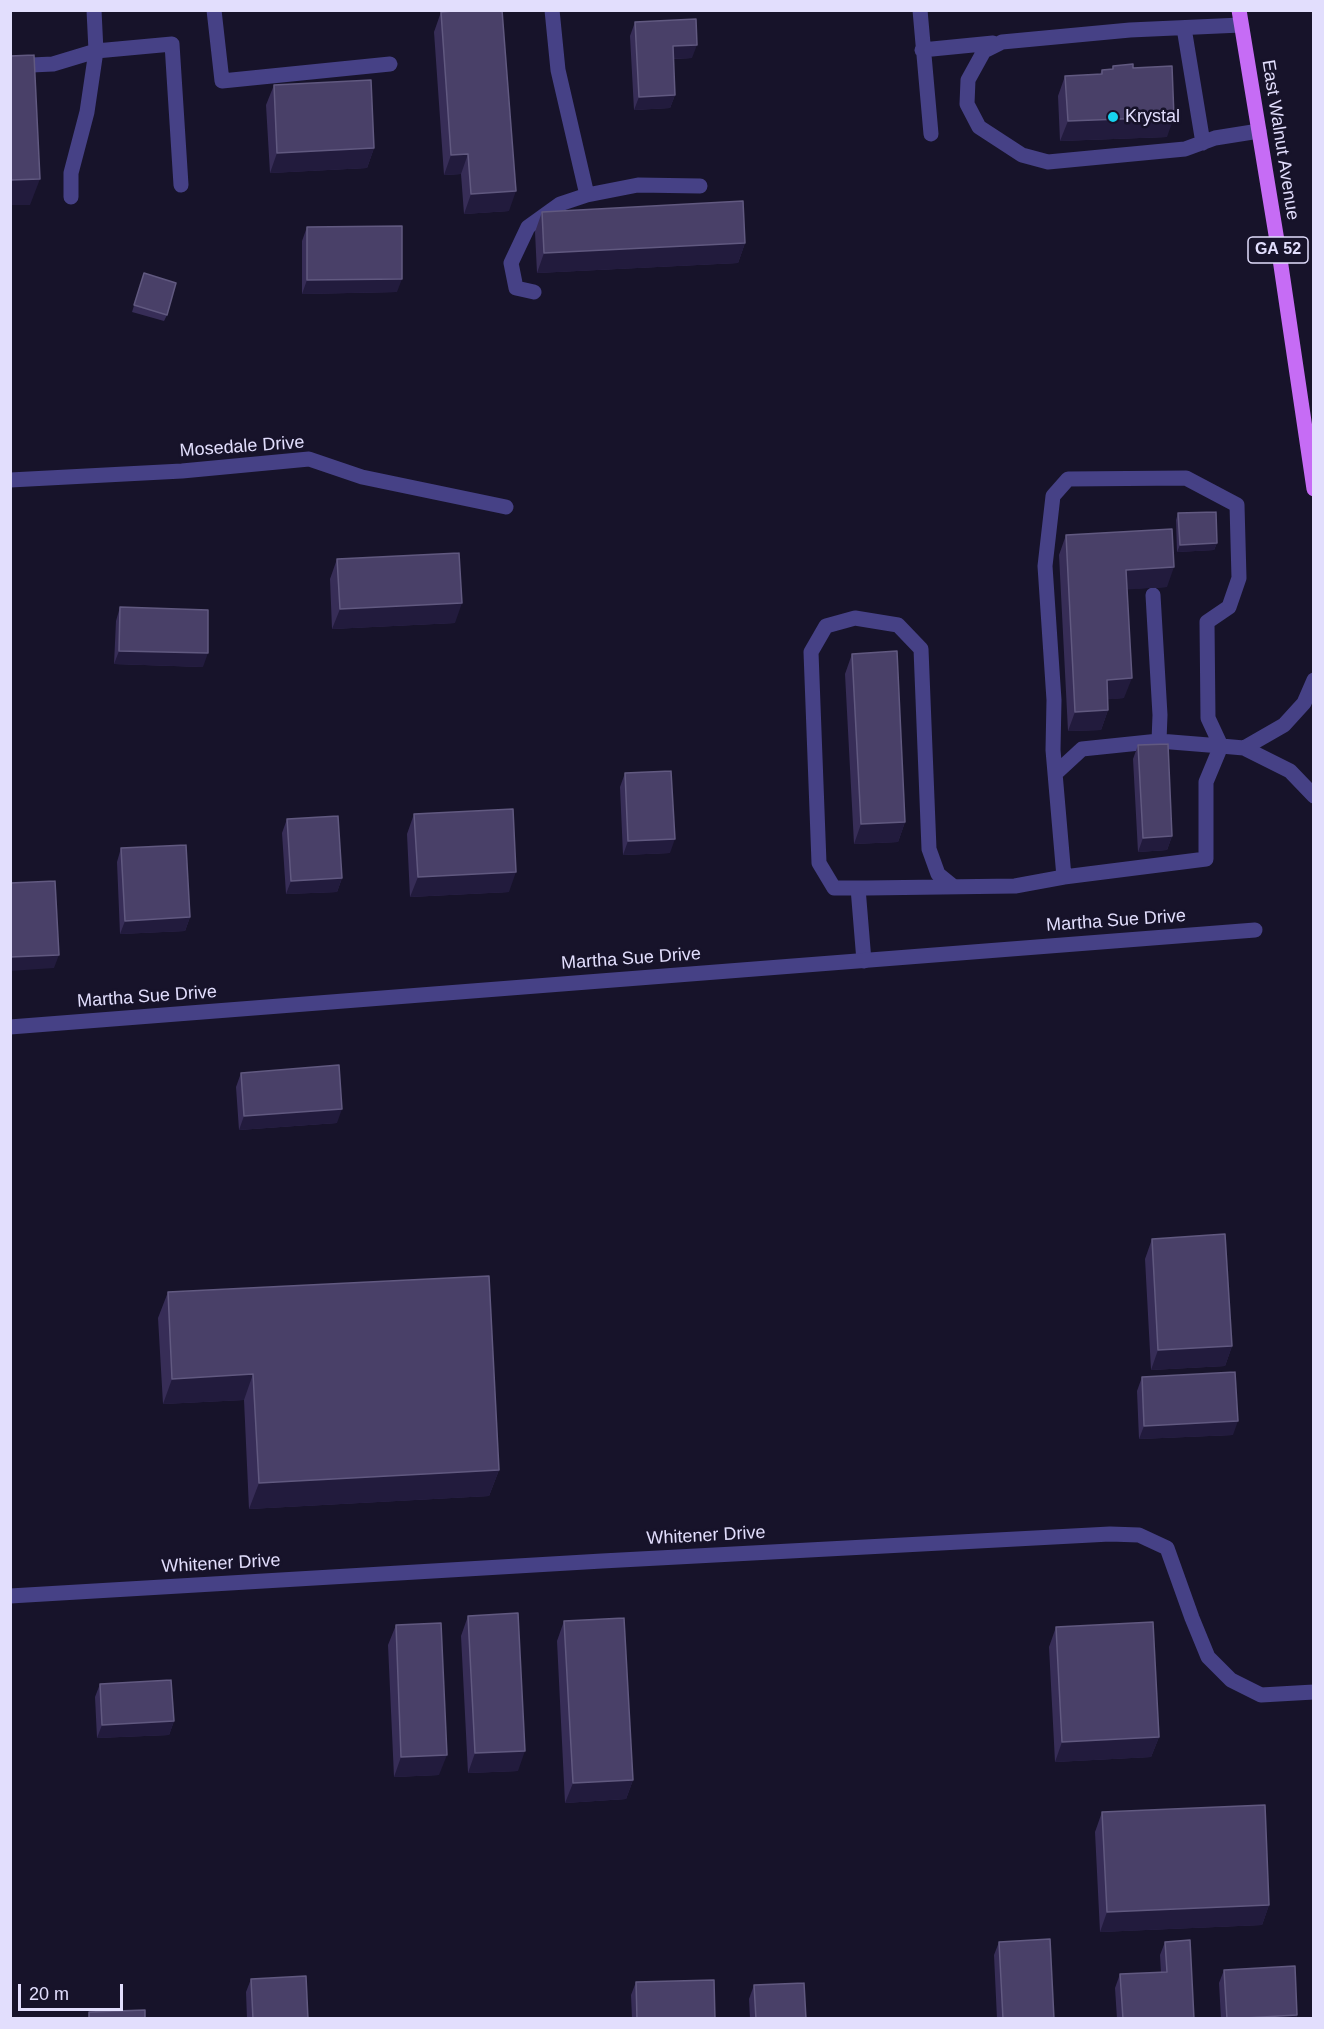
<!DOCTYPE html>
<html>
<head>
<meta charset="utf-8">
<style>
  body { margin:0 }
  #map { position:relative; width:1324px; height:2029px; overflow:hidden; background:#17132a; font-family:Helvetica,sans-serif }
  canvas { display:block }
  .frame { position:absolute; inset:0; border:12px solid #e2defd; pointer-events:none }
  .scale { position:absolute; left:18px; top:1984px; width:105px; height:27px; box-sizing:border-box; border:3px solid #e2defd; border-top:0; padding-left:8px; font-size:18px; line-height:21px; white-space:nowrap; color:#e2defd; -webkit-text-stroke:4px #17132a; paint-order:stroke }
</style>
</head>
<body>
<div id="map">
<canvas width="1324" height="2029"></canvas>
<div class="frame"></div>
<div class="scale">20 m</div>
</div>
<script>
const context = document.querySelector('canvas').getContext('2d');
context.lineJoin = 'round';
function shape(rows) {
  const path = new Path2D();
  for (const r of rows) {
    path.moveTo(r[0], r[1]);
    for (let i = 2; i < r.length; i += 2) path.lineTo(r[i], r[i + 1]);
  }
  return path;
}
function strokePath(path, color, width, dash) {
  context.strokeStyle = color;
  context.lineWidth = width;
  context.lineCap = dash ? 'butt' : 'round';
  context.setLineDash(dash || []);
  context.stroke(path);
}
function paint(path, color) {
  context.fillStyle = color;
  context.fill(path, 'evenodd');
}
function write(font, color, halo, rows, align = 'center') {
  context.font = font + ' Helvetica,sans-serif';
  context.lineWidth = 5;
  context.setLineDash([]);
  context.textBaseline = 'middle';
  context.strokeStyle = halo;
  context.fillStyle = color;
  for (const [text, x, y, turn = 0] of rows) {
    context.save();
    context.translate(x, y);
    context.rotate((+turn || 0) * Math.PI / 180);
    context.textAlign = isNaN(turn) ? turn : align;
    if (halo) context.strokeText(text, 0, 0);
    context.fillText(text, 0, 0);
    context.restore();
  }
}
strokePath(shape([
  [214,10,222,81,390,64],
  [552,10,558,70,587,195],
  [920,10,931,134],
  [1241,25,1130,30,1002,42,984,51,968,80,967,104,979,127,1022,155,1048,162,1185,149,1215,138,1259,131],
  [1184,28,1203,143],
  [922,50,993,43],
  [10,66,53,64,96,51,172,44,181,185],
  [71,197,71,173,87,112,96,51,94,10],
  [534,292,516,288,511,263,528,227,560,204,587,195,638,185,700,186],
  [1153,595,1160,715,1159,741],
  [1244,748,1284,725,1304,703,1314,680],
  [1056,773,1082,749,1159,741,1221,746,1206,782,1206,859,1064,877],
  [954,887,938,874,929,849,921,649,898,625,855,618,826,626,811,652,819,863,834,888,867,888,1015,886,1064,877,1053,750,1054,700,1045,566,1053,496,1068,479,1186,478,1237,505,1239,578,1229,607,1207,622,1208,718,1221,746,1244,748,1290,771,1314,796],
  [858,888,864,961]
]), '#464186', 15);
strokePath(shape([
  [10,480,182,471,309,459,362,477,506,507],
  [10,1027,1255,930],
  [10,1596,602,1561,1110,1534,1139,1535,1167,1548,1192,1618,1208,1657,1231,1680,1261,1695,1314,1692]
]), '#464186', 15);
strokePath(shape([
  [1239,10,1280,259,1314,489]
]), '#c66cf5', 15);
paint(shape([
  [441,12,509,211,464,214,461,174,444,175,434,32],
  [635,22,692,58,673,59,675,95,670,108,634,110,630,36],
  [1113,66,1133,68,1167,137,1060,141,1058,96,1065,76,1100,74,1102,70,1112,69],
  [274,85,374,148,367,168,270,173,266,105],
  [542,212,745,243,738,263,537,273,535,232],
  [307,227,397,292,302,294,302,241],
  [144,273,167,315,164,321,132,312],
  [1178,513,1217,543,1214,550,1177,552,1176,520],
  [1066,535,1167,587,1127,589,1124,698,1108,699,1108,710,1101,730,1068,731,1059,555],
  [337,559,455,623,332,629,330,579],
  [120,607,203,667,114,664,116,621],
  [852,654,905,822,898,842,854,844,845,674],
  [1138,745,1172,836,1167,850,1138,852,1133,759],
  [625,773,670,853,623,855,620,787],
  [414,814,509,892,410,897,407,834],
  [287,819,342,878,337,892,286,894,282,833],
  [121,848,190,917,185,931,120,934,117,862],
  [241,1073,337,1123,239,1130,236,1087],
  [1152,1239,1232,1346,1225,1366,1151,1370,1145,1259],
  [168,1292,499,1470,489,1496,249,1509,244,1400,163,1404,158,1318],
  [1142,1377,1233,1435,1139,1439,1137,1391],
  [468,1616,518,1771,468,1773,461,1636],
  [564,1621,633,1780,626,1799,565,1803,557,1641],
  [396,1625,439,1775,394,1777,388,1645],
  [1056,1627,1159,1737,1151,1757,1055,1762,1049,1647],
  [100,1684,174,1721,169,1735,97,1738,95,1697],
  [1102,1812,1269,1905,1262,1925,1100,1932,1095,1832],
  [999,1942,1054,2019,997,2019,994,1955],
  [1165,1942,1194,2019,1117,2019,1115,1988,1120,1974,1161,1973,1160,1955],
  [1224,1970,1297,2015,1296,2019,1221,2019,1219,1983],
  [251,1979,308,2019,247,2019,246,1992],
  [636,1982,715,2019,632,2019,631,1995],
  [754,1985,806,2019,750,2019,749,1999]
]), '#372d57');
paint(shape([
  [697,45,692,58,668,59,673,46],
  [675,95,670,108,634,110,639,97],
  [1174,117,1167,137,1060,141,1068,121],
  [374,148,367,168,270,173,277,153],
  [468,154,461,174,444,175,451,155],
  [40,179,30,205,10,205,10,180],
  [516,191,509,211,464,214,471,194],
  [745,243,738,263,537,273,544,253],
  [402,279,397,292,302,294,307,280],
  [1217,543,1214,550,1177,552,1180,545],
  [1174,567,1167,587,1119,590,1126,570],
  [462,603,455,623,332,629,340,609],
  [119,651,208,653,203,667,114,664],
  [1132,678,1124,698,1100,700,1107,680],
  [1108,710,1101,730,1068,731,1075,712],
  [905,822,898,842,854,844,861,824],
  [1172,836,1167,850,1138,852,1143,838],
  [675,839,670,853,623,855,628,841],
  [516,872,509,892,410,897,418,877],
  [342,878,337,892,286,894,291,881],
  [190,917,185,931,120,934,125,921],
  [59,955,54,968,10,971,10,957],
  [342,1109,337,1123,239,1130,244,1116],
  [1232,1346,1225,1366,1151,1370,1158,1350],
  [253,1374,244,1400,163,1404,172,1379],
  [1238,1421,1233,1435,1139,1439,1144,1426],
  [499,1470,489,1496,249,1509,259,1483],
  [174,1721,169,1735,97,1738,102,1725],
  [1159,1737,1151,1757,1055,1762,1062,1742],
  [525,1751,518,1771,468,1773,475,1753],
  [447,1755,439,1775,394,1777,401,1757],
  [633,1780,626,1799,565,1803,573,1783],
  [1269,1905,1262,1925,1100,1932,1107,1912],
  [1297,2015,1296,2019,1228,2019]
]), '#221b3d');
const building = shape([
  [466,10,502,10,516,191,471,194,468,154,451,155,441,12,466,10],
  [696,19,697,45,673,46,675,95,639,97,635,22,696,19],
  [34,55,40,179,10,180,10,56,34,55],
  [1133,64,1133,68,1172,66,1174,117,1068,121,1065,76,1102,74,1102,70,1113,69,1113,66,1133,64],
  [371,80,374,148,277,153,274,85,371,80],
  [743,201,745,243,544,253,542,212,743,201],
  [402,226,402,279,307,280,307,227,402,226],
  [144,273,176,283,167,315,134,305,144,273],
  [1216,512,1217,543,1180,545,1178,513,1216,512],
  [1172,529,1174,567,1126,570,1132,678,1107,680,1108,710,1075,712,1066,535,1172,529],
  [459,553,462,603,340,609,337,559,459,553],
  [120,607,208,610,208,653,119,651,120,607],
  [897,651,905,822,861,824,852,654,897,651],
  [1168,744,1172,836,1143,838,1138,745,1168,744],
  [671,771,675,839,628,841,625,773,671,771],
  [513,809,516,872,418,877,414,814,513,809],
  [338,816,342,878,291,881,287,819,338,816],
  [186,845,190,917,125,921,121,848,186,845],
  [55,881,59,955,10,957,10,883,55,881],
  [339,1065,342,1109,244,1116,241,1073,339,1065],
  [1225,1234,1232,1346,1158,1350,1152,1239,1225,1234],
  [489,1276,499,1470,259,1483,253,1374,172,1379,168,1292,489,1276],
  [1235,1372,1238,1421,1144,1426,1142,1377,1235,1372],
  [518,1613,525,1751,475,1753,468,1616,518,1613],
  [624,1618,633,1780,573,1783,564,1621,624,1618],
  [1153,1622,1159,1737,1062,1742,1056,1627,1153,1622],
  [441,1623,447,1755,401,1757,396,1625,441,1623],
  [171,1680,174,1721,102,1725,100,1684,171,1680],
  [1265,1805,1269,1905,1107,1912,1102,1812,1265,1805],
  [1050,1939,1054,2019,1003,2019,999,1942,1050,1939],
  [1190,1940,1194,2019,1123,2019,1120,1974,1167,1972,1165,1942,1190,1940],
  [1295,1966,1297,2015,1227,2019,1224,1970,1295,1966],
  [306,1976,308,2019,253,2019,251,1979,306,1976],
  [714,1980,715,2019,637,2019,636,1982,714,1980],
  [804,1983,806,2019,756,2019,754,1985,804,1983],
  [145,2010,145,2019,89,2019,89,2012,145,2010]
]);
paint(building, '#494068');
strokePath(building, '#615980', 1.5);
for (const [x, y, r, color] of [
  [1113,117,6,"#17d3f0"]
]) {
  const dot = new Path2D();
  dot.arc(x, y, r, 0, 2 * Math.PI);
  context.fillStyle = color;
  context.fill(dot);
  strokePath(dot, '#17132a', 2);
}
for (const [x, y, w] of [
  [1278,250,60]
]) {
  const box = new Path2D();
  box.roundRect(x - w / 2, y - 13, w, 26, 4.5);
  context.fillStyle = '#17132a';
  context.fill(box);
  strokePath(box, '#e2defd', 1.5);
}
write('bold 16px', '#e2defd', null, [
  ["GA 52",1278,250]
]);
write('18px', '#e2defd', '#17132a', [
  ["Krystal",1125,117]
], 'left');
write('18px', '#e2defd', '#17132a', [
  ["East Walnut Avenue",1280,140,81],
  ["Mosedale Drive",242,447,-4],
  ["Martha Sue Drive",1116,921,-4],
  ["Martha Sue Drive",631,959,-4],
  ["Martha Sue Drive",147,997,-4],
  ["Whitener Drive",706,1536,-3],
  ["Whitener Drive",221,1564,-3]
]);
</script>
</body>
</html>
